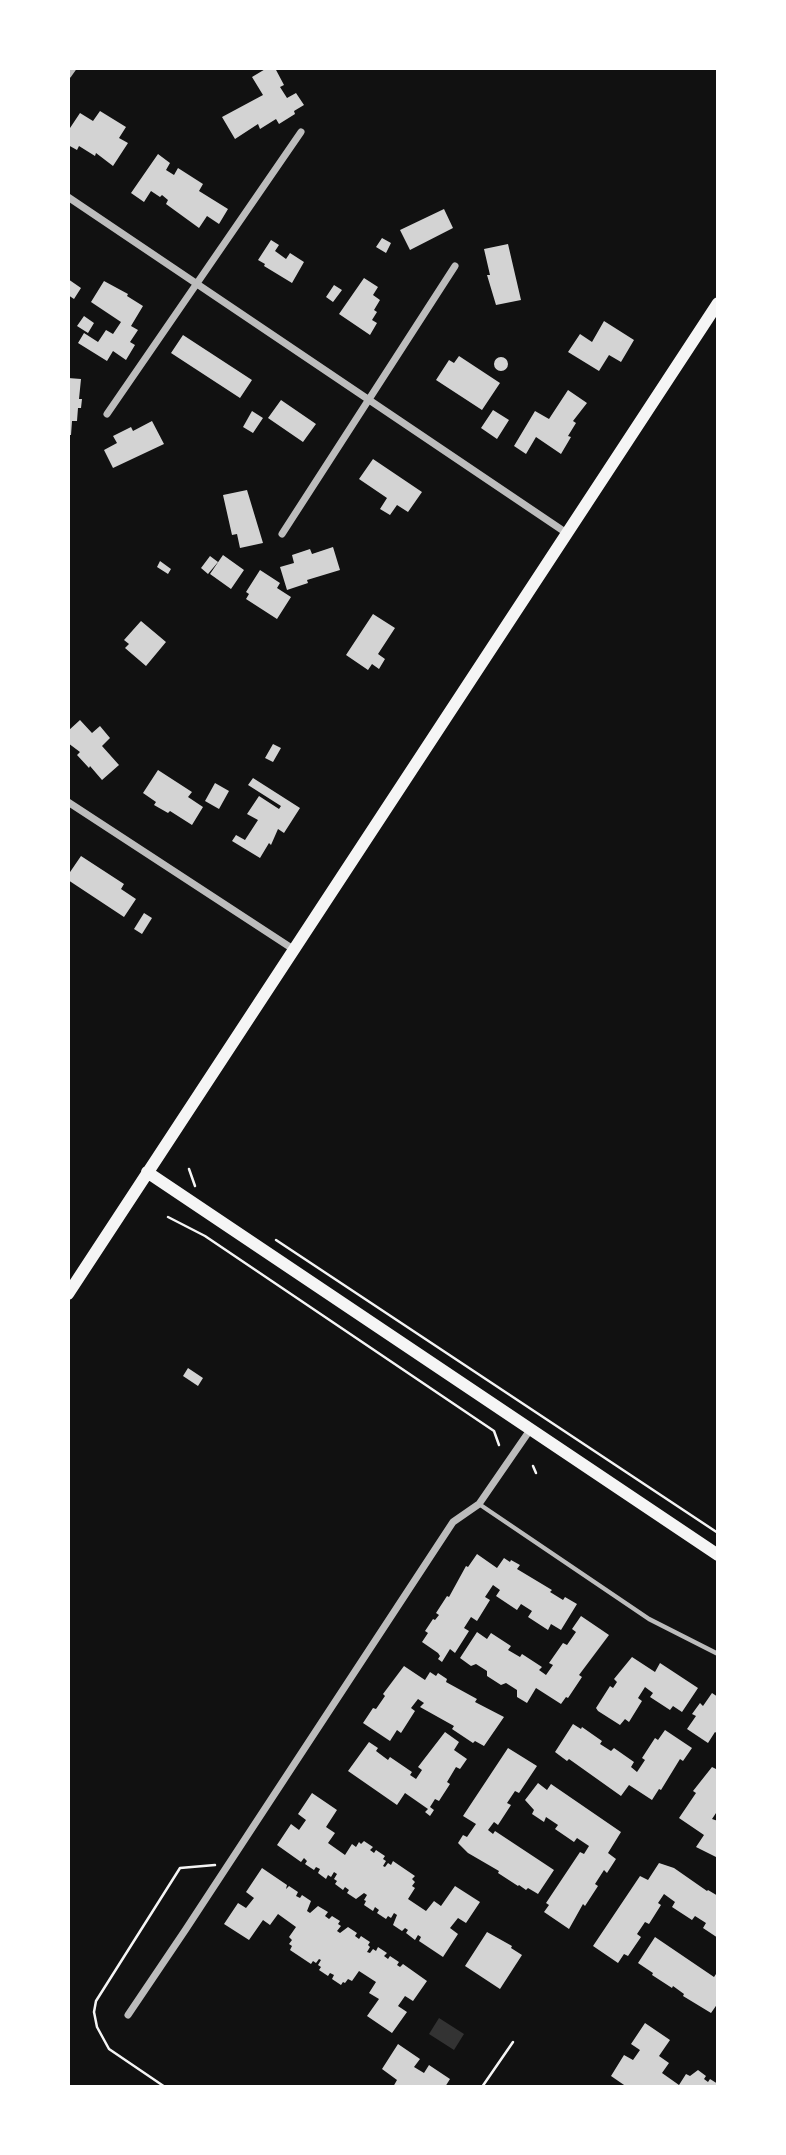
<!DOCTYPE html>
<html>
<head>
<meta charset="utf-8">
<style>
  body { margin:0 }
  #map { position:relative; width:786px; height:2155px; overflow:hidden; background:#111; font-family:Quicksand,sans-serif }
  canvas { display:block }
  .frame { position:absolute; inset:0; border:70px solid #fff; pointer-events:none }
</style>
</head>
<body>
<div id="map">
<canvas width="786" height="2155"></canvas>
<div class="frame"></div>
</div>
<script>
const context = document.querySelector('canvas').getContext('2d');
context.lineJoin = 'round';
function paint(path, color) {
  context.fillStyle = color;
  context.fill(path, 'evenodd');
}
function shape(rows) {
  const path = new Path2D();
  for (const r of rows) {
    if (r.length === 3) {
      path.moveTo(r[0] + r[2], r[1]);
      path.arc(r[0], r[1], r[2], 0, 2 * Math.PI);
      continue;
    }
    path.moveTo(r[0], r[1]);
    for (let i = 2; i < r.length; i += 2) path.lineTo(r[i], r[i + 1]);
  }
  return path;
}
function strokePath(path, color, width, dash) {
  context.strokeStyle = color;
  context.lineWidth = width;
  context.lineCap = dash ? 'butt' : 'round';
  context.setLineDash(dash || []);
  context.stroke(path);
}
paint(shape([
  [439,2018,464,2034,454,2050,429,2034]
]), '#333');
paint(shape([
  [267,68,275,68,284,85,280,87,287,98,296,93,304,105,294,111,295,114,279,124,276,119,260,129,258,124,235,139,222,117,263,95,252,77],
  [100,111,126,127,119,138,128,143,113,166,96,153,95,156,79,146,77,150,68,145,68,131,80,113,93,121],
  [158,154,170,163,166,170,174,175,178,168,203,184,199,191,228,209,219,224,207,216,199,228,166,204,168,200,162,195,160,197,151,191,144,202,131,193],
  [444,209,453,228,410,250,400,230],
  [382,238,391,243,386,253,376,247],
  [271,240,279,245,275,251,286,259,290,253,304,262,292,283,264,266,265,264,258,260],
  [508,244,521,300,496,305,487,275,490,275,484,249],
  [364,278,378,287,373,295,380,300,374,310,377,312,372,320,377,323,370,335,339,314],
  [68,279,81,288,74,299,68,295],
  [104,281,128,294,127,296,143,306,131,326,138,330,130,342,135,345,126,360,113,351,107,361,78,343,84,333,98,342,106,330,113,334,121,322,91,302],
  [334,285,342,290,333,302,326,297],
  [84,316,94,323,88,333,77,326],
  [604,321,634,340,621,362,609,355,599,371,568,352,580,334,592,342],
  [183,335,252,380,240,398,171,353],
  [459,356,500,383,482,410,436,380,449,360,454,363],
  [501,364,7],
  [68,378,81,379,79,399,82,399,81,408,78,408,77,421,72,421,71,435,68,435],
  [568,390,587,403,573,421,576,423,568,436,571,437,561,454,536,437,526,454,514,446,535,411,549,419],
  [281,400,316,424,303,442,268,418],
  [493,410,509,420,497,439,481,428],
  [252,411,263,418,253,433,243,427],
  [152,421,164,444,113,468,104,450,117,443,113,436,131,427,133,431],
  [373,459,422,492,408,512,397,505,390,515,380,509,387,498,359,479],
  [247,490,263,543,240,548,237,534,232,535,223,495],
  [333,547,340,570,307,580,308,583,287,590,280,567,294,563,292,555,310,549,312,554],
  [223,555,244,570,231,589,210,574],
  [210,556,218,562,208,574,201,568],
  [160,561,171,569,168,574,157,567],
  [260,570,280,583,277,588,291,597,277,619,246,599,249,594,246,592],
  [373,614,395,628,378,654,385,659,379,669,372,664,368,670,346,655],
  [141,621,166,642,146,666,125,648,129,644,124,640],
  [80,720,92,733,100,726,110,738,102,746,119,765,102,780,90,766,89,768,77,755,80,752,68,743,68,731],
  [273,744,281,748,273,762,265,758],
  [158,770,192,792,188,797,203,807,192,825,170,811,168,813,154,805,156,802,143,793],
  [253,778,300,808,284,833,278,829,271,845,269,843,260,858,232,841,236,835,245,840,258,820,247,814,259,796,279,809,281,806,248,785],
  [215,783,229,791,219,809,205,801],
  [81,856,124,884,121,889,136,899,124,917,68,880,68,875],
  [144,913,152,918,142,934,134,929],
  [188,1368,203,1378,198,1386,183,1376],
  [477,1554,497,1568,504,1558,510,1562,511,1560,520,1565,517,1569,552,1590,550,1592,563,1600,565,1597,577,1604,561,1630,551,1624,548,1630,528,1617,532,1611,521,1604,517,1610,496,1596,500,1590,493,1585,485,1597,490,1600,477,1621,471,1617,464,1628,469,1631,455,1653,450,1649,442,1662,438,1659,440,1656,438,1653,422,1642,428,1633,425,1631,433,1619,435,1620,439,1615,436,1613,447,1596,449,1597,466,1566,468,1567],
  [581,1616,609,1635,579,1675,582,1677,568,1698,566,1697,561,1704,536,1688,527,1703,517,1697,517,1690,506,1683,501,1685,487,1676,487,1671,476,1664,471,1666,460,1658,477,1632,487,1639,491,1633,511,1646,508,1650,520,1657,522,1654,542,1667,539,1670,546,1675,553,1665,549,1663,563,1643,567,1645,576,1632,572,1629],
  [632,1657,655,1672,660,1663,698,1688,682,1712,673,1706,670,1710,650,1697,653,1693,645,1687,638,1698,642,1701,629,1722,625,1719,620,1725,598,1711,596,1708,610,1686,613,1688,617,1682,614,1679],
  [404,1666,425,1680,430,1672,436,1676,438,1673,447,1679,446,1682,477,1699,475,1702,504,1717,484,1746,475,1741,473,1743,452,1729,454,1726,420,1707,424,1703,418,1699,411,1708,415,1711,401,1733,397,1730,390,1741,363,1723,373,1708,376,1709,385,1696,383,1694],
  [712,1693,718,1697,718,1734,715,1732,708,1743,687,1729,696,1716,692,1714,700,1703,703,1706],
  [573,1724,581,1729,582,1727,602,1741,600,1744,611,1751,614,1748,634,1762,631,1767,637,1772,645,1760,642,1758,655,1738,658,1740,665,1730,692,1748,683,1761,680,1759,661,1790,659,1789,652,1800,629,1785,621,1796,569,1759,567,1761,555,1752],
  [445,1732,459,1742,454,1750,467,1759,460,1769,456,1767,447,1782,450,1784,439,1801,435,1799,430,1807,434,1810,430,1816,425,1812,428,1809,405,1793,397,1805,348,1771,369,1742,378,1748,376,1751,388,1760,390,1757,412,1772,410,1775,416,1779,422,1770,418,1767],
  [508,1748,537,1766,519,1793,515,1791,507,1803,511,1805,498,1825,494,1822,488,1830,493,1834,495,1831,554,1870,538,1894,528,1888,526,1890,519,1885,518,1886,498,1873,499,1871,468,1853,458,1843,463,1835,467,1837,476,1824,463,1816],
  [712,1767,718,1770,718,1810,712,1819,718,1821,718,1858,696,1847,704,1835,679,1818,696,1793,693,1791],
  [538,1783,547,1790,551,1784,621,1832,608,1853,616,1859,607,1873,604,1870,595,1884,598,1886,585,1906,583,1904,569,1929,544,1912,549,1905,546,1903,580,1852,584,1854,589,1846,577,1838,574,1842,555,1829,558,1825,546,1817,544,1822,532,1814,534,1810,525,1800],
  [312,1793,337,1810,326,1827,335,1833,328,1843,345,1855,352,1844,356,1847,359,1842,361,1844,364,1841,373,1847,370,1850,374,1853,376,1850,385,1856,383,1859,386,1861,383,1866,385,1867,388,1863,391,1865,393,1861,415,1876,412,1879,415,1882,412,1886,415,1888,408,1899,426,1911,434,1901,441,1906,455,1886,480,1902,466,1923,458,1918,450,1928,458,1934,443,1957,419,1941,421,1937,418,1935,415,1940,406,1933,408,1930,405,1928,402,1931,393,1925,397,1915,394,1913,391,1918,388,1916,386,1919,377,1913,379,1910,375,1907,373,1911,364,1905,366,1901,364,1900,367,1895,364,1893,356,1899,347,1893,349,1890,345,1887,343,1890,335,1884,337,1881,334,1879,337,1874,334,1872,331,1877,328,1875,326,1879,318,1873,320,1869,316,1867,314,1870,305,1864,307,1861,304,1858,301,1862,277,1845,291,1824,299,1830,306,1820,298,1814],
  [659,1863,674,1868,707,1891,708,1890,718,1896,718,1938,703,1928,706,1923,695,1916,692,1920,672,1907,675,1902,664,1894,658,1903,661,1905,649,1924,645,1922,637,1934,641,1937,628,1956,624,1954,618,1963,593,1946,640,1876,648,1880],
  [262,1868,287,1885,286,1889,289,1886,298,1892,296,1896,300,1898,302,1895,311,1901,307,1911,310,1913,318,1906,328,1912,325,1916,329,1919,332,1916,340,1921,338,1924,341,1926,337,1931,340,1933,348,1927,357,1933,355,1936,359,1939,361,1936,370,1942,368,1945,370,1947,367,1952,370,1953,373,1949,376,1951,378,1947,387,1953,384,1956,388,1959,390,1956,399,1962,397,1965,400,1967,403,1964,427,1981,413,2001,405,1996,398,2006,407,2012,392,2033,367,2016,379,1999,369,1993,376,1982,359,1971,352,1981,348,1979,345,1983,343,1982,341,1985,332,1979,334,1975,330,1973,328,1976,319,1970,321,1967,318,1965,321,1960,319,1959,316,1963,313,1961,311,1964,290,1950,292,1946,289,1944,292,1940,289,1937,296,1927,278,1914,270,1925,263,1920,249,1940,224,1924,238,1903,246,1908,254,1898,246,1892],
  [487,1932,512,1946,511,1948,522,1955,500,1989,465,1966],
  [655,1937,714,1977,718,1971,718,2003,711,2013,683,1996,684,1994,673,1986,672,1988,652,1975,653,1973,638,1963],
  [645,2023,670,2040,659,2056,669,2063,662,2073,679,2085,686,2074,690,2076,698,2070,706,2076,704,2079,708,2082,710,2079,718,2084,718,2087,627,2087,611,2076,624,2055,633,2060,640,2050,631,2044],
  [398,2044,420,2059,414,2067,424,2073,429,2065,450,2079,445,2087,393,2087,397,2080,382,2069]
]), '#d3d3d3');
strokePath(shape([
  [189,1169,195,1186],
  [168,1217,205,1236,494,1431,499,1445],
  [276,1240,718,1533],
  [533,1466,536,1473],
  [165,2087,109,2049,97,2027,94,2012,96,2001,180,1868,215,1865],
  [482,2087,513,2042]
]), '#f5f5f5', 2.5);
strokePath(shape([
  [479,1504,649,1619,718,1654]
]), '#bcbcbc', 4.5);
strokePath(shape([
  [68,75,73,68],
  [68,197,565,532],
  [107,414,301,132],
  [282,534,455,266],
  [68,802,293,949],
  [128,2015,186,1929,453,1522,479,1504,530,1430]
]), '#bcbcbc', 7);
strokePath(shape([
  [147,1172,718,1555],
  [68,1294,718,303]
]), '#f5f5f5', 12);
</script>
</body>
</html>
